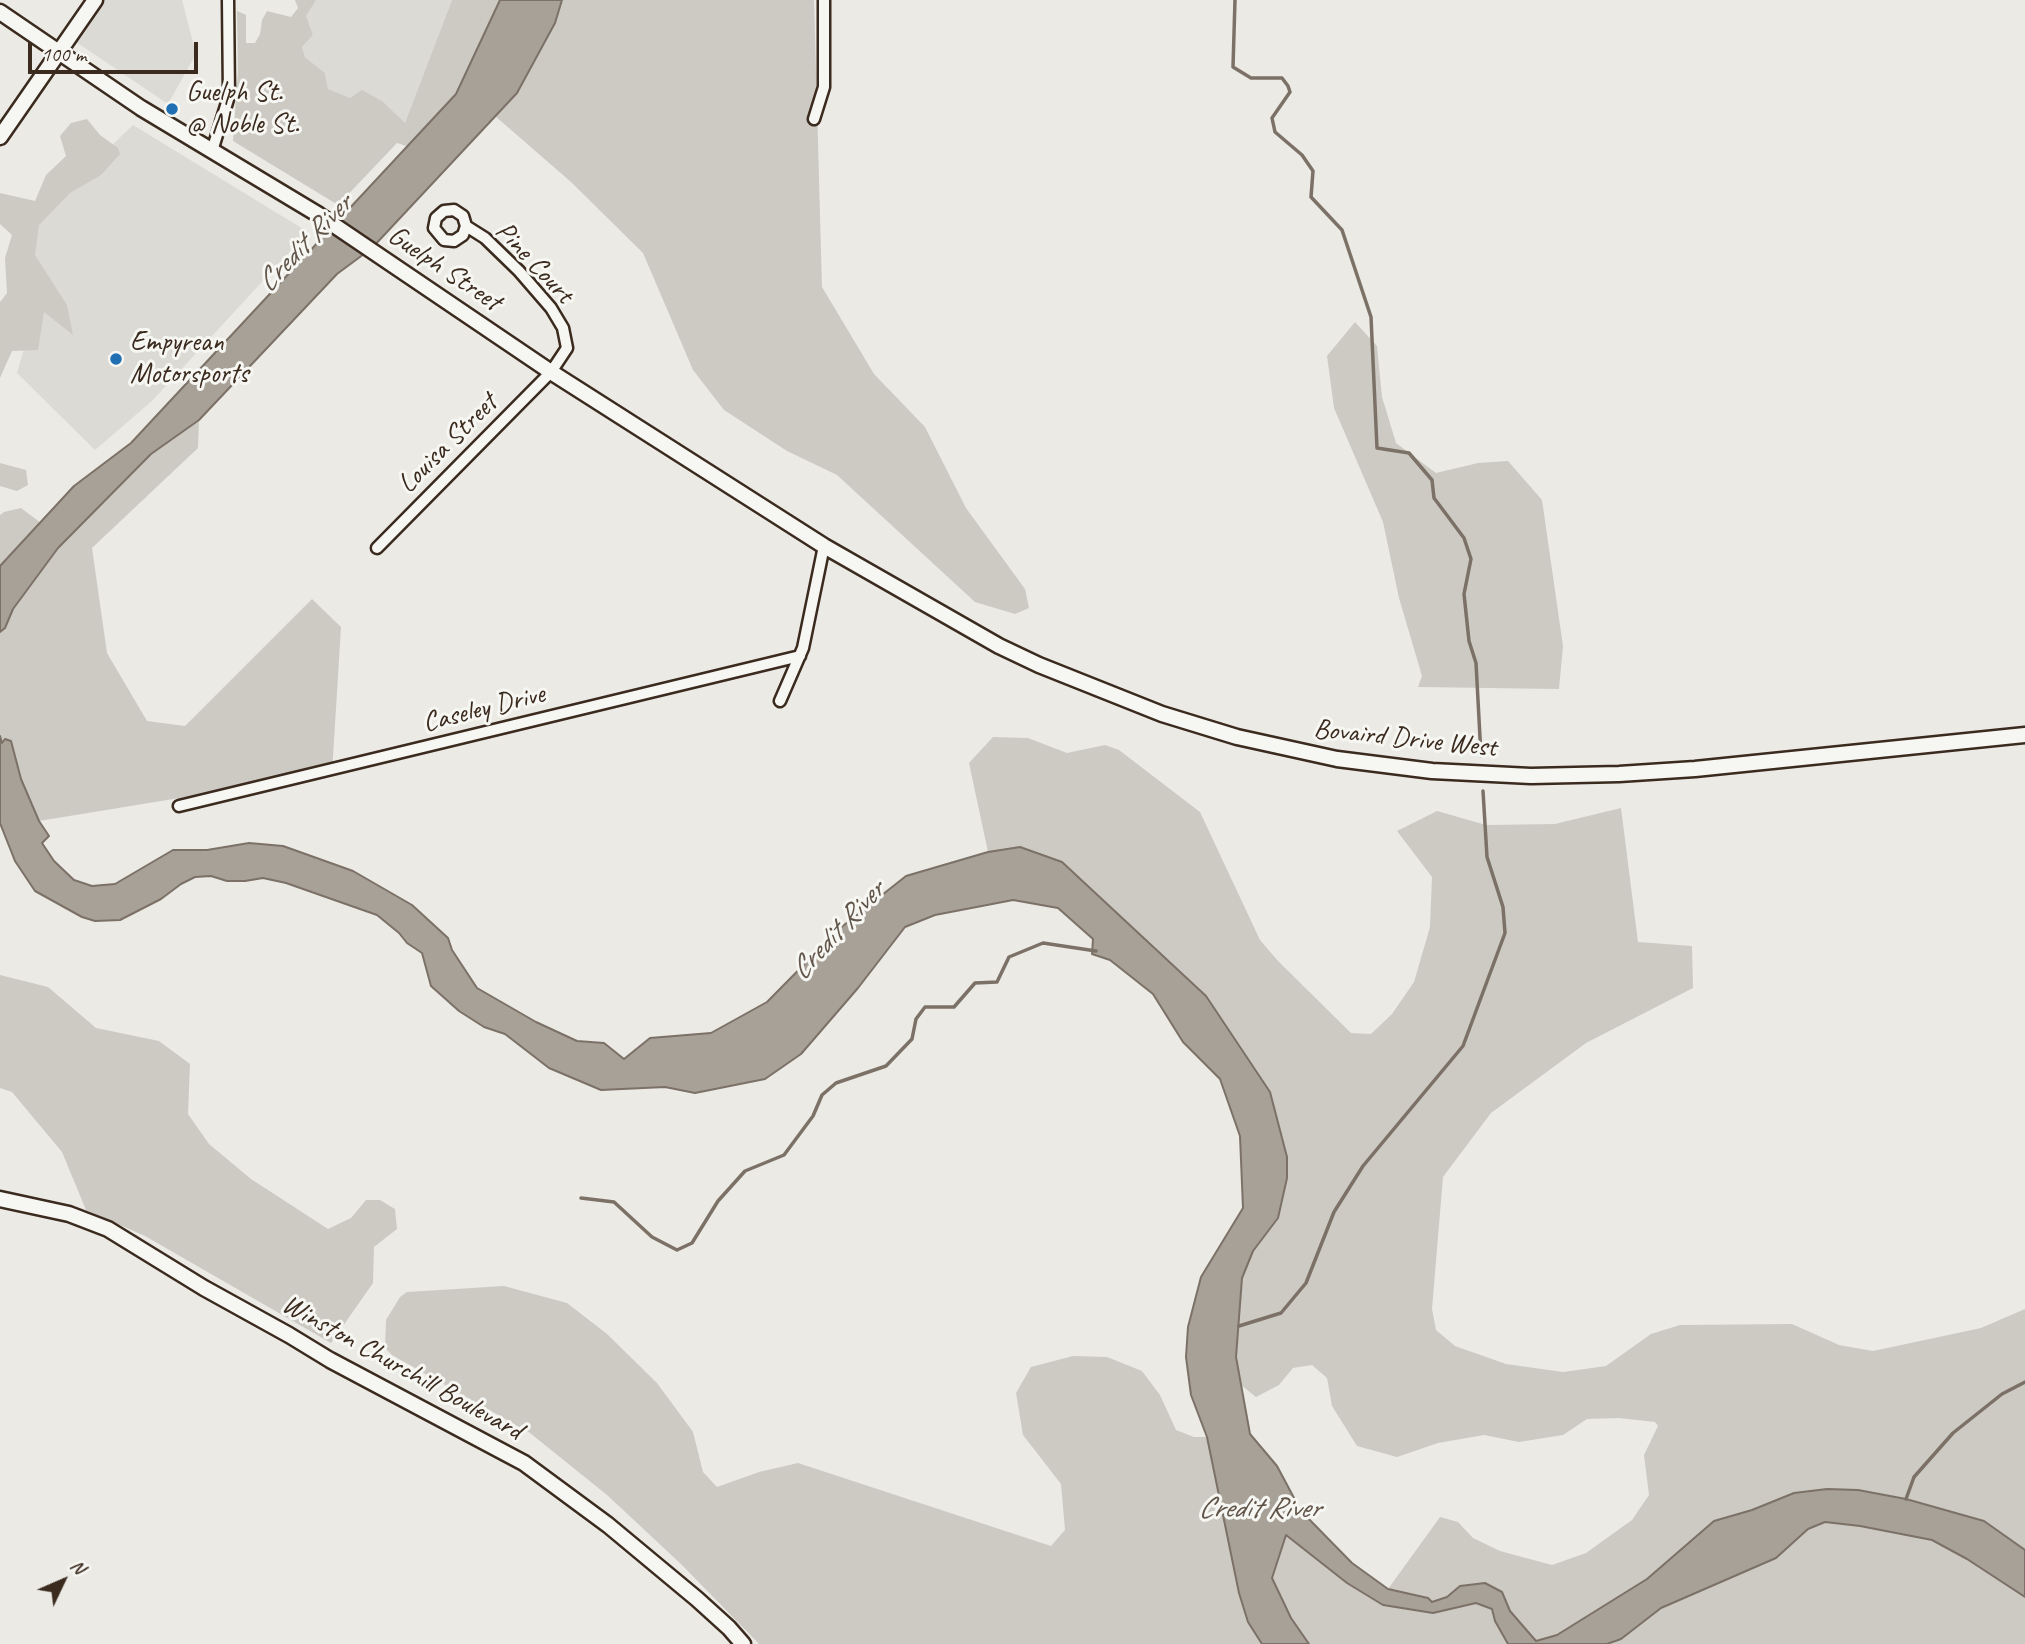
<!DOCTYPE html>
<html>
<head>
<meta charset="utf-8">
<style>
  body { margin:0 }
  #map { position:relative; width:2025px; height:1644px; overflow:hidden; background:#ebeae5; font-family:Caveat,sans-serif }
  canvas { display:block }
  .north { position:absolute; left:28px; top:1546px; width:70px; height:70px; -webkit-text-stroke:5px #f6f6f2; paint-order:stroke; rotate:46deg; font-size:19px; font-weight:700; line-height:28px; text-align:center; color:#3b2a1e }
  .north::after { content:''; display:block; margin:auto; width:24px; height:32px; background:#3b2a1e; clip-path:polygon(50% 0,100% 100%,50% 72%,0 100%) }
  .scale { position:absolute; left:28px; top:42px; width:170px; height:32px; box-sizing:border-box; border:4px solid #3b2a1e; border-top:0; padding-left:9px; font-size:21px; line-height:24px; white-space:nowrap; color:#3b2a1e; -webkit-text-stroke:5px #f6f6f2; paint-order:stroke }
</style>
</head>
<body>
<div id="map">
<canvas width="2025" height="1644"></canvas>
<div class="north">N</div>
<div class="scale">100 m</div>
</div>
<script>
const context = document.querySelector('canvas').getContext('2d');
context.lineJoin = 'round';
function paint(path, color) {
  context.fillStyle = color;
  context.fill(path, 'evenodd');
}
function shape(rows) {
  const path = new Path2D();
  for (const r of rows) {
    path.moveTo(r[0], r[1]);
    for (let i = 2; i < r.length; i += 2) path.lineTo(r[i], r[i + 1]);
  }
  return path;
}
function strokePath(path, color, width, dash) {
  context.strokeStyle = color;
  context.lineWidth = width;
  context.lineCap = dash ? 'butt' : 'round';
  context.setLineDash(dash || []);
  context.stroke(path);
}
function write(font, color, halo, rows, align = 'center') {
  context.font = font + ' Caveat,sans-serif';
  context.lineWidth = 6;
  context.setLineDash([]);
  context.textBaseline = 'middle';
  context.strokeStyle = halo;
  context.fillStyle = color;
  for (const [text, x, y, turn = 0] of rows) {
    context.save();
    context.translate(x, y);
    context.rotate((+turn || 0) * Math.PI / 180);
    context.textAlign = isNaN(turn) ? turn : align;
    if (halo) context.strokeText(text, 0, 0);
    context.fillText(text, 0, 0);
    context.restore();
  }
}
paint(shape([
  [105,0,182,0,196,54,168,104,76,42],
  [316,0,452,0,405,124,328,89,325,73,305,57,302,47,313,35,305,16],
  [133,125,308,232,152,401,95,450,17,373,36,306,29,231,60,195]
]), '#dcdad4');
paint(shape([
  [295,0,316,0,306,16,313,35,302,47,305,57,325,73,328,89,350,98,362,90,382,101,405,123,452,0,500,0,456,94,409,147,397,143,338,205,233,141,238,71,237,11,246,15,246,43,255,43,260,34,262,20,267,11,291,17,298,8],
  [562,0,814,0,822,287,874,374,925,427,966,508,1025,589,1029,608,1015,614,975,602,837,475,787,451,724,410,693,370,643,253,571,182,495,116,517,93,555,23],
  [87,119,100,135,118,148,120,154,101,175,70,193,39,225,35,255,67,305,73,335,44,312,38,350,12,351,0,378,0,302,7,293,5,258,12,235,0,224,0,193,35,201,46,175,66,156,60,136,71,123],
  [1355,322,1377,346,1382,397,1396,443,1436,473,1478,463,1508,461,1542,500,1563,646,1559,689,1418,687,1422,676,1399,598,1383,522,1334,408,1327,356],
  [199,420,198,448,92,548,107,653,147,721,185,726,312,599,341,627,332,773,39,821,21,779,11,741,2,744,0,736,0,632,5,628,13,609,58,548,151,454],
  [0,463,26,470,28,485,17,491,0,486],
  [21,508,41,523,0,566,0,515,4,512],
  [993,737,1028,738,1067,753,1105,745,1119,750,1200,812,1260,940,1278,961,1351,1033,1371,1034,1392,1014,1414,982,1430,927,1432,877,1397,831,1437,811,1486,825,1555,824,1621,808,1638,942,1692,946,1693,988,1586,1043,1491,1113,1443,1177,1432,1309,1436,1330,1455,1346,1506,1364,1563,1372,1606,1366,1651,1334,1680,1325,1792,1324,1839,1345,1873,1351,1981,1328,2025,1309,2025,1550,1984,1521,1906,1499,1858,1490,1827,1489,1794,1493,1752,1510,1714,1521,1647,1579,1557,1635,1536,1641,1510,1611,1502,1592,1456,1591,1447,1597,1432,1602,1428,1598,1388,1589,1440,1517,1458,1522,1473,1538,1500,1551,1552,1565,1586,1553,1632,1520,1649,1495,1644,1455,1658,1426,1655,1422,1619,1418,1587,1419,1563,1435,1519,1442,1484,1435,1438,1443,1397,1457,1357,1446,1332,1406,1327,1378,1312,1365,1293,1368,1279,1385,1256,1397,1241,1385,1236,1357,1242,1278,1253,1251,1278,1218,1287,1178,1287,1157,1270,1092,1020,847,988,852,969,763],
  [0,975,48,987,96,1028,159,1041,190,1064,188,1114,209,1144,251,1179,328,1229,351,1218,366,1200,380,1200,395,1209,397,1229,374,1247,373,1283,331,1343,145,1236,86,1210,62,1152,12,1092,0,1088],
  [504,1286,567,1303,607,1334,657,1383,693,1432,703,1472,717,1487,759,1472,798,1463,1051,1546,1065,1530,1061,1484,1023,1435,1016,1393,1031,1367,1073,1356,1107,1357,1142,1371,1160,1395,1176,1430,1194,1437,1207,1437,1239,1593,1248,1622,1262,1644,759,1644,682,1565,607,1495,530,1433,392,1355,385,1348,386,1320,400,1297,407,1292],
  [1825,1522,1860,1526,1932,1540,1967,1559,2025,1597,2025,1644,1607,1644,1621,1639,1661,1608,1776,1558,1808,1529],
  [1285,1534,1347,1583,1409,1608,1433,1613,1476,1603,1492,1609,1495,1621,1508,1644,1309,1644,1291,1618,1272,1578]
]), '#cdcac4');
const water = shape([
  [500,0,562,0,555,23,517,93,372,248,337,274,199,420,151,454,58,548,13,609,5,628,0,632,0,566,74,486,131,443,456,94,500,0],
  [0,736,2,743,5,739,11,741,21,779,39,821,49,836,42,843,54,861,74,880,92,886,115,884,173,850,207,850,249,843,283,846,353,871,412,905,448,938,452,950,477,988,536,1022,577,1041,604,1043,624,1059,650,1038,711,1033,767,1002,839,929,906,876,988,852,1020,847,1062,862,1206,996,1270,1092,1287,1157,1287,1178,1278,1218,1253,1251,1242,1278,1236,1357,1250,1434,1277,1466,1301,1511,1352,1563,1388,1589,1428,1598,1432,1602,1447,1597,1460,1586,1485,1583,1502,1592,1510,1611,1536,1641,1557,1635,1647,1579,1714,1521,1752,1510,1794,1493,1827,1489,1858,1490,1906,1499,1984,1521,2025,1550,2025,1597,1967,1559,1932,1540,1860,1526,1825,1522,1808,1529,1776,1558,1661,1608,1621,1639,1607,1644,1508,1644,1495,1621,1492,1609,1476,1603,1433,1613,1383,1605,1347,1583,1286,1535,1272,1578,1291,1618,1309,1644,1262,1644,1248,1622,1239,1593,1207,1437,1191,1395,1186,1357,1188,1327,1201,1277,1243,1208,1240,1136,1220,1079,1183,1042,1153,994,1110,960,1092,954,1093,939,1058,908,1013,900,935,915,905,927,858,988,801,1054,765,1079,695,1093,665,1087,601,1090,549,1068,505,1034,484,1027,459,1011,431,986,422,953,407,943,399,933,377,915,286,883,263,878,245,881,227,881,211,876,195,877,181,884,161,899,120,920,95,921,82,917,35,891,15,861,0,823,0,736]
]);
paint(water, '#a8a198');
strokePath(water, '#7c7167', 2);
strokePath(shape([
  [1235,0,1233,67,1251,78,1282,78,1288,86,1290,92,1272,118,1275,132,1302,155,1313,171,1311,197,1342,230,1371,317,1377,448,1409,453,1432,480,1434,498,1464,538,1471,559,1464,594,1469,641,1476,663,1481,756],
  [581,1198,614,1202,652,1237,677,1250,692,1243,718,1201,745,1171,784,1155,813,1116,822,1095,836,1083,886,1066,912,1039,916,1019,925,1007,954,1007,975,983,997,982,1009,957,1043,943,1096,951],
  [1239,1326,1281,1313,1306,1283,1334,1212,1363,1166,1463,1046,1505,933,1503,907,1487,857,1483,791],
  [1906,1499,1914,1477,1953,1433,2002,1394,2025,1382]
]), '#7c7167', 3.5);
const minor = shape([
  [814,119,824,87,824,0],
  [212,151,229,96,228,0],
  [377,548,551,372,567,348,563,328,551,308,519,271,485,238,466,226,463,216,454,210,444,211,436,218,434,228,444,240,454,241,463,235,466,226],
  [780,701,803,648,824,546],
  [179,806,800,656]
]);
const secondary = shape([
  [0,137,95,0],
  [0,1199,69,1214,108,1229,204,1288,289,1335,330,1360,524,1463,608,1525,697,1599,729,1628,743,1644]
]);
const primary = shape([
  [0,12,141,108,319,215,551,372,824,546,999,646,1039,665,1162,714,1237,737,1337,759,1432,771,1531,776,1619,774,1695,769,2025,735]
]);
strokePath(minor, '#3b2a1e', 15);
strokePath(secondary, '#3b2a1e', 19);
strokePath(primary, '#3b2a1e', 19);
strokePath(minor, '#f6f6f2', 10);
strokePath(secondary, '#f6f6f2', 14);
strokePath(primary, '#f6f6f2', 14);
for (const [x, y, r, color] of [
  [172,109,7,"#1f6fb2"],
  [116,359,7,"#1f6fb2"]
]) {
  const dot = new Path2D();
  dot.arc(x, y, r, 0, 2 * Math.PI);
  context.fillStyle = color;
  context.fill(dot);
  strokePath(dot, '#f6f6f2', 2.5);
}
write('28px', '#3b2a1e', '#f6f6f2', [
  ["Guelph St.",186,93],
  ["@ Noble St.",186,125],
  ["Empyrean",130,343],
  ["Motorsports",130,375]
], 'left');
write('28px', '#3b2a1e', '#f6f6f2', [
  ["Pine Court",534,263,47],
  ["Guelph Street",444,269,34],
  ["Louisa Street",448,444,-45],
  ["Caseley Drive",484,709,-14],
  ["Bovaird Drive West",1405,739,6],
  ["Winston Churchill Boulevard",402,1368,29]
]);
write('italic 30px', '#615449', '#f6f6f2', [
  ["Credit River",305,244,-46],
  ["Credit River",838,931,-47],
  ["Credit River",1259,1509]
]);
</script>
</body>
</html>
